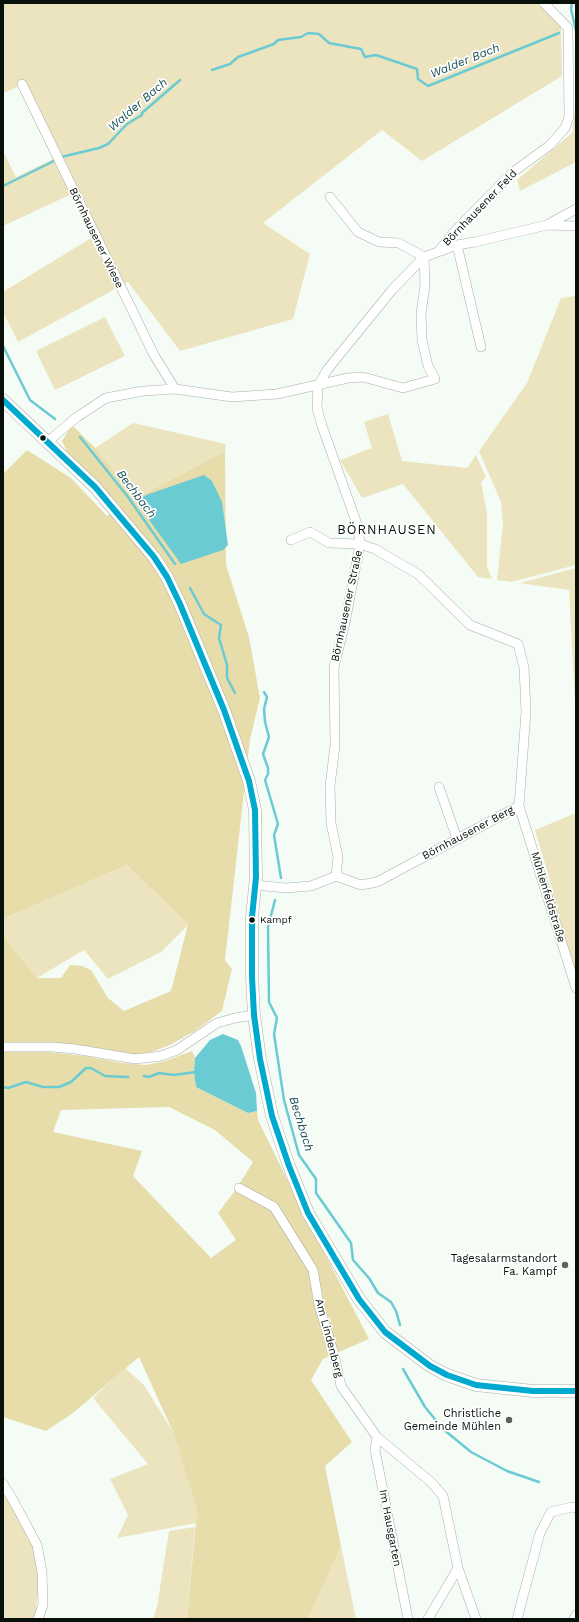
<!DOCTYPE html>
<html>
<head>
<meta charset="utf-8">
<style>
  body { margin:0 }
  #map { position:relative; width:579px; height:1622px; overflow:hidden; background:#f5fcf6; font-family:"Work Sans",sans-serif }
  canvas { display:block }
  .frame { position:absolute; inset:0; border:4px solid #071109; pointer-events:none }
</style>
</head>
<body>
<div id="map">
<canvas width="579" height="1622"></canvas>
<div class="frame"></div>
</div>
<script>
const context = document.querySelector('canvas').getContext('2d');
context.lineJoin = 'round';
function paint(path, color) {
  context.fillStyle = color;
  context.fill(path, 'evenodd');
}
function shape(rows) {
  const path = new Path2D();
  for (const r of rows) {
    path.moveTo(r[0], r[1]);
    for (let i = 2; i < r.length; i += 2) path.lineTo(r[i], r[i + 1]);
  }
  return path;
}
function strokePath(path, color, width, dash) {
  context.strokeStyle = color;
  context.lineWidth = width;
  context.lineCap = dash ? 'butt' : 'round';
  context.setLineDash(dash || []);
  context.stroke(path);
}
function write(font, color, halo, rows, align = 'center') {
  context.font = font + ' "Work Sans",sans-serif';
  context.lineWidth = 3.5;
  context.setLineDash([]);
  context.textBaseline = 'middle';
  context.strokeStyle = halo;
  context.fillStyle = color;
  for (const [text, x, y, turn = 0] of rows) {
    context.save();
    context.translate(x, y);
    context.rotate((+turn || 0) * Math.PI / 180);
    context.textAlign = isNaN(turn) ? turn : align;
    if (halo) context.strokeText(text, 0, 0);
    context.fillText(text, 0, 0);
    context.restore();
  }
}
paint(shape([
  [3,3,537,3,561,27,562,76,422,161,382,130,263,223,310,254,293,319,180,351,128,282,18,342,3,312,3,292,91,238,98,236,78,191,3,226,3,151,16,177,53,159,18,87,3,93],
  [576,101,576,162,520,191,517,180,572,133],
  [576,296,576,565,511,582,497,580,503,524,501,502,479,451,527,383,561,298],
  [105,317,125,356,55,390,36,351],
  [388,414,402,461,467,468,476,455,486,477,481,482,487,513,487,566,492,579,478,577,403,484,362,498,340,460,372,448,364,422],
  [133,423,226,444,225,451,136,498,95,448],
  [576,568,576,721,569,590,520,583],
  [576,813,576,979,549,892,553,891,535,830],
  [127,865,189,924,161,952,108,979,84,950,37,978,3,935,3,919],
  [125,1368,144,1385,173,1432,197,1511,196,1523,117,1538,128,1515,110,1479,148,1464,93,1398],
  [3,1491,31,1538,35,1552,39,1585,35,1619,3,1619],
  [195,1527,187,1619,153,1619,157,1607,169,1531],
  [341,1546,356,1619,308,1619]
]), '#ebe4bf');
paint(shape([
  [72,425,95,448,136,498,225,451,226,565,249,637,260,698,250,739,225,960,232,969,222,1011,195,1031,170,1045,152,1052,131,1055,60,1043,3,1042,3,935,37,978,61,978,70,965,82,966,91,970,108,998,124,1011,171,991,188,924,127,865,3,919,3,474,27,450,71,478,107,516,120,506,70,458,62,441],
  [3,1051,39,1051,85,1056,122,1063,146,1065,165,1061,192,1051,195,1058,194,1072,196,1087,248,1113,257,1111,258,1120,303,1212,369,1339,323,1359,311,1380,352,1442,325,1466,341,1546,308,1619,187,1619,197,1511,173,1432,139,1357,73,1413,46,1431,3,1417],
  [169,1107,215,1130,253,1162,237,1188,218,1213,236,1240,211,1258,133,1176,142,1151,53,1132,61,1110]
]), '#e7ddab');
paint(shape([
  [204,475,212,481,222,502,228,545,223,550,181,564,139,506,138,501,146,495],
  [223,1034,238,1040,241,1046,256,1093,257,1111,248,1113,196,1087,194,1072,195,1058,210,1040]
]), '#6bcbd3');
strokePath(shape([
  [572,3,571,9,576,31],
  [212,70,230,64,238,57,274,44,278,40,301,37,308,33,319,34,329,43,361,49,365,57,376,55,417,69,418,79,428,86,559,33],
  [61,157,99,148,108,144,127,124,142,115,142,113,180,80],
  [3,186,54,161],
  [3,346,30,400,55,419],
  [80,437,128,497,175,564],
  [190,588,204,614,221,625,219,638,227,665,227,678,235,693],
  [264,692,267,697,264,709,265,722,269,737,263,754,268,768,268,774,265,780,278,824,274,835,281,878],
  [275,900,268,927,269,1002,277,1018,274,1034,284,1100,299,1155,316,1179,316,1193,351,1243,353,1260,369,1278,378,1293,391,1302,396,1311,400,1325],
  [144,1076,149,1077,159,1073,174,1075,196,1072],
  [3,1087,8,1088,26,1082,43,1087,59,1087,71,1082,86,1068,91,1068,105,1076,128,1077],
  [403,1369,425,1407,443,1429,471,1452,507,1471,539,1482]
]), '#6bcbd3', 2.5);
const street = shape([
  [22,84,154,355,175,389],
  [547,225,576,209],
  [457,245,481,347],
  [439,251,453,233,512,173,550,145,565,128,569,117,568,28,544,3],
  [46,443,77,417,106,398,143,391,175,389,232,397,277,394,348,378,363,377,403,388,435,379,428,366,422,340,421,314,425,285,424,257,399,243,379,242,358,232,330,197],
  [291,540,310,532,329,543,360,544,375,549,418,574,470,625,518,644,524,667,526,712,519,806,576,988],
  [439,787,457,839],
  [336,876,361,885,377,882,519,806],
  [255,885,286,888,311,886,336,876,338,857,331,823,330,786,335,745,334,667,345,623,360,544,358,527,322,426,317,408,318,386,327,370,392,290,424,257,457,245,475,242,547,225,576,226],
  [3,1047,52,1047,75,1049,135,1059,161,1056,177,1050,217,1023,235,1018,254,1015],
  [239,1188,274,1207,313,1270,319,1305,334,1354,341,1386,377,1437,432,1483,443,1496,458,1568,476,1619],
  [377,1437,375,1450,408,1619],
  [3,1484,13,1500,37,1545,42,1572,43,1605,38,1619],
  [428,1619,458,1568],
  [517,1619,540,1533,551,1512,572,1507,576,1508],
  [574,1619,576,1615]
]);
const secondary = shape([
  [3,400,95,487,154,557,167,577,180,604,224,710,249,781,255,810,256,877,252,917,252,977,254,1015,260,1059,272,1116,289,1166,308,1213,359,1299,385,1332,430,1366,447,1375,476,1385,533,1391,576,1391]
]);
strokePath(street, '#a7b0a8', 10);
strokePath(secondary, '#a7b0a8', 13);
strokePath(street, '#fefffe', 9);
strokePath(secondary, '#fefffe', 12);
strokePath(shape([
  [3,400,95,487,154,557,167,577,180,604,224,710,249,781,255,810,256,877,252,917,252,977,254,1015,260,1059,272,1116,289,1166,308,1213,359,1299,385,1332,430,1366,447,1375,476,1385,533,1391,576,1391]
]), '#00a9ce', 6);
for (const [x, y, r, color] of [
  [43,438,3.5,"#071109"],
  [252,920,3.5,"#071109"],
  [565,1265,4,"#5a635c"],
  [509,1420,4,"#5a635c"]
]) {
  const dot = new Path2D();
  dot.arc(x, y, r, 0, 2 * Math.PI);
  context.fillStyle = color;
  context.fill(dot);
  strokePath(dot, '#fff', 1.5);
}
write('10px', '#071109', '#fff', [
  ["Kampf",260,920]
], 'left');
write('11px', '#071109', '#fff', [
  ["Börnhausener Feld",480,208,-46],
  ["Börnhausener Wiese",96,238,64],
  ["Börnhausener Straße",347,606,-78],
  ["Börnhausener Berg",468,833,-28],
  ["Mühlenfeldstraße",548,897,73],
  ["Am Lindenberg",329,1338,75],
  ["Im Hausgarten",390,1528,79]
]);
write('11px', '#071109', '#fff', [
  ["Tagesalarmstandort",557,1259],
  ["Fa. Kampf",557,1272],
  ["Christliche",501,1414],
  ["Gemeinde Mühlen",501,1427]
], 'right');
write('italic 12px', '#195055', '#fff', [
  ["Walder Bach",465,61,-22],
  ["Walder Bach",138,105,-41],
  ["Bechbach",136,494,53],
  ["Bechbach",301,1124,73]
]);
context.letterSpacing = '1px';
write('13px', '#071109', '#fff', [
  ["BÖRNHAUSEN",387,530]
]);
context.letterSpacing = '0px';
</script>
</body>
</html>
